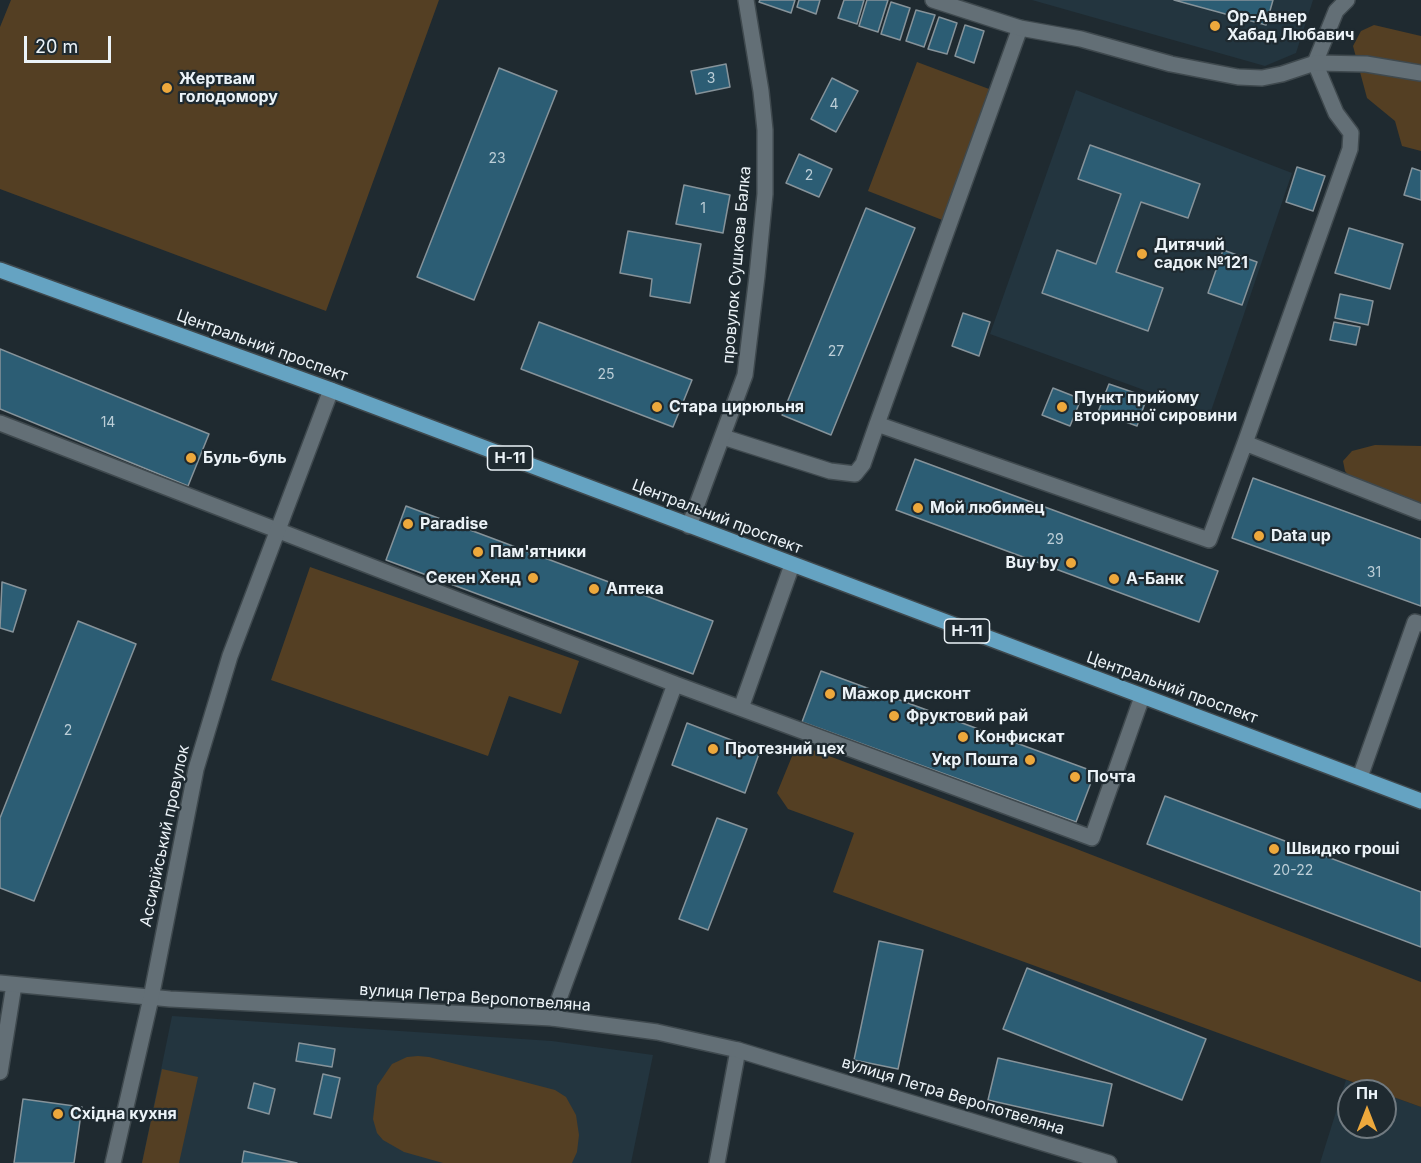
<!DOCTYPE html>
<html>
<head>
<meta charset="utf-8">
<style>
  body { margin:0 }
  #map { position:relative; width:1421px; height:1163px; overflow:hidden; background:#1f2a30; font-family:Inter,sans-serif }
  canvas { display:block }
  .north { position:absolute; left:1337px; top:1079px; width:60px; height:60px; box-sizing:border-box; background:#1f2a30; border:2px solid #717a80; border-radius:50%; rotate:0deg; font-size:16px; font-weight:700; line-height:24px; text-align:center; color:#ecf3f8 }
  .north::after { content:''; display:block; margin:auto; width:21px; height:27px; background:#eda83c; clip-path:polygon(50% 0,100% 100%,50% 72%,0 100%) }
  .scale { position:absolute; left:24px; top:36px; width:87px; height:27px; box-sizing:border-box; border:3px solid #ecf3f8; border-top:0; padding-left:8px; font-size:18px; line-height:21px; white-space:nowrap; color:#ecf3f8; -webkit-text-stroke:4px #1f2a30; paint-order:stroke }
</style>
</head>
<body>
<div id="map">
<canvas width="1421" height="1163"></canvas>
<div class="north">Пн</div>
<div class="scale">20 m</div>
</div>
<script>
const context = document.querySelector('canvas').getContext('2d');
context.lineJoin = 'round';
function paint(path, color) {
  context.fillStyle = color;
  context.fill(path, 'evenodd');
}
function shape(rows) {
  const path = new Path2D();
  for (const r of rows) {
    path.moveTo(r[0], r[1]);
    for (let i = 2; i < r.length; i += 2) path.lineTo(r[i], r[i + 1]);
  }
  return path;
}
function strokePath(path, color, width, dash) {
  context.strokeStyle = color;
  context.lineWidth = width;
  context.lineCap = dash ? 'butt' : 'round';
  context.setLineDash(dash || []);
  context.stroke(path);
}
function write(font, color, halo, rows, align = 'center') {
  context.font = font + ' Inter,sans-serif';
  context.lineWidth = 4.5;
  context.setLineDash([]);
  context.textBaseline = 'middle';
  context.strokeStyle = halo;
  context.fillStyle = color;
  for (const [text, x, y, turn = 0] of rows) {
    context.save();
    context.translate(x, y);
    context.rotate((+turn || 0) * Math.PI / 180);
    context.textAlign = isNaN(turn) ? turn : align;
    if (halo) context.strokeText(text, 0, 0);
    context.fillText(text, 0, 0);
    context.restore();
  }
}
paint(shape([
  [1032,0,1313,0,1296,53,1265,66],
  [1076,90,1292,173,1210,414,990,334],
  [172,1016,552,1041,653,1055,631,1163,142,1163],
  [1346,1080,1377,1091,1349,1091,1349,1127,1385,1127,1385,1094,1421,1107,1421,1163,1320,1163]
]), '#23353f');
paint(shape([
  [11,0,439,0,326,311,0,189,0,27],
  [1374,25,1421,36,1421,151,1402,146,1395,121,1367,98,1353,46,1361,31],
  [917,62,997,92,950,223,868,191],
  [1375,445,1421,446,1421,508,1353,481,1345,471,1343,461,1352,451],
  [310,567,579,661,561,714,509,696,488,756,271,680],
  [797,744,1074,848,1421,982,1421,1107,1385,1094,1385,1091,1377,1091,833,892,854,833,788,809,777,793],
  [418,1056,429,1057,555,1090,566,1097,576,1115,579,1135,577,1152,572,1163,443,1163,404,1152,383,1140,377,1133,373,1119,377,1086,392,1064,407,1057],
  [162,1069,198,1077,179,1163,142,1163]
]), '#543f23');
const building = shape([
  [760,0,795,0,791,13,759,2,760,0],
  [799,0,820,0,816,14,797,7,799,0],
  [844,0,864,0,857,24,838,18,844,0],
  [867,0,888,0,878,32,859,26,867,0],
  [1174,0,1273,0,1266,25,1174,0],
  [891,2,910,8,900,40,881,34,891,2],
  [916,10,935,15,924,47,906,41,916,10],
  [939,17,957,23,947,54,928,49,939,17],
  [965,25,984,31,974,63,955,56,965,25],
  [726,64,730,87,696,94,691,71,726,64],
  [499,68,557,91,474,300,417,277,499,68],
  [832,78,858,91,836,132,811,119,832,78],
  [1090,145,1200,184,1188,218,1141,202,1116,272,1163,288,1148,331,1042,293,1057,250,1096,264,1121,194,1078,179,1090,145],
  [799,154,832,169,819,197,786,183,799,154],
  [1297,167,1325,176,1313,211,1286,202,1297,167],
  [1412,168,1421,171,1421,200,1404,195,1412,168],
  [684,185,730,195,723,233,676,224,684,185],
  [866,208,915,228,831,435,782,415,866,208],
  [1349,228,1403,244,1390,289,1335,273,1349,228],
  [628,231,701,244,690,303,650,296,652,279,620,273,628,231],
  [1223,250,1257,262,1242,305,1208,293,1223,250],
  [1340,294,1373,301,1368,325,1335,318,1340,294],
  [963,313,990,322,979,356,952,346,963,313],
  [539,322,692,380,673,427,521,369,539,322],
  [1334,322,1360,327,1356,345,1330,340,1334,322],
  [0,349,209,434,188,486,0,409,0,349],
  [1109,384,1147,397,1137,426,1098,412,1109,384],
  [1053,388,1081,399,1070,426,1042,415,1053,388],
  [915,459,1218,571,1199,622,896,510,915,459],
  [1253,478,1421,539,1421,606,1232,538,1253,478],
  [406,506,713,621,693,674,386,560,406,506],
  [2,582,26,590,13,632,0,628,2,582],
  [78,621,136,644,34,901,0,888,0,818,78,621],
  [821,671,1095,772,1076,822,802,722,821,671],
  [687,723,760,751,745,793,672,765,687,723],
  [1165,796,1421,892,1421,947,1147,844,1165,796],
  [717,818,747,829,708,930,679,919,717,818],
  [879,941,923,950,898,1069,854,1060,879,941],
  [1027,968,1206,1039,1182,1100,1003,1029,1027,968],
  [299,1043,335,1049,332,1067,296,1061,299,1043],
  [998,1058,1112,1084,1103,1126,988,1100,998,1058],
  [323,1074,340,1078,331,1118,314,1114,323,1074],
  [254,1083,275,1089,269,1114,248,1108,254,1083],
  [23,1099,82,1107,74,1163,14,1163,23,1099],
  [244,1151,297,1163,242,1163,244,1151]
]);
paint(building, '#2c5d74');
strokePath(building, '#86939a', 1.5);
const lane = shape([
  [1347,0,1336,11,1315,63,1336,113,1351,133,1350,149,1245,443,1421,512],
  [0,423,675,684,552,1018],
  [877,424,1020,28],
  [723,437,830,471,855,474,863,464,877,424,1209,540,1245,443],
  [675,684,1092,838,1142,697],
  [741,708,792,565],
  [1360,777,1415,622,1421,624],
  [0,1072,14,985],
  [717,1163,738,1050]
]);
const street = shape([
  [933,0,1020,28,1081,39,1171,64,1238,77,1262,78,1282,74,1315,63,1366,64,1421,73],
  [689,526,745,375,757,276,765,194,765,130,761,91,746,0],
  [0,983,170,999,552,1018,657,1032,738,1050,1109,1163]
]);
const secondary = shape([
  [113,1163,151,998,196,769,230,656,331,390]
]);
const primary = shape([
  [0,270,331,390,1421,801]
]);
strokePath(lane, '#3f494e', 18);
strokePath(street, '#3f494e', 18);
strokePath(secondary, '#3f494e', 18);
strokePath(primary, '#3f494e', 18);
strokePath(lane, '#636f76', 15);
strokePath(street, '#636f76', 15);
strokePath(secondary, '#636f76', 15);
strokePath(primary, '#65a3c2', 15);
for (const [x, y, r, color] of [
  [1215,26,6,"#eda83c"],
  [167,88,6,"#eda83c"],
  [1142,254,6,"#eda83c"],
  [657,407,6,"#eda83c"],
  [1062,407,6,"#eda83c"],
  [191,458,6,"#eda83c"],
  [918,508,6,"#eda83c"],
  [408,524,6,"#eda83c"],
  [1259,536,6,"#eda83c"],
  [478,552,6,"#eda83c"],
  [1071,563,6,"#eda83c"],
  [533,578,6,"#eda83c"],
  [1114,579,6,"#eda83c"],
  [594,589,6,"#eda83c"],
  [830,694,6,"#eda83c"],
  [894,716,6,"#eda83c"],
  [963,737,6,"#eda83c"],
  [713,749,6,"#eda83c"],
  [1030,760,6,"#eda83c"],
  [1075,777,6,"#eda83c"],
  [1274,849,6,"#eda83c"],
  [58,1114,6,"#eda83c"]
]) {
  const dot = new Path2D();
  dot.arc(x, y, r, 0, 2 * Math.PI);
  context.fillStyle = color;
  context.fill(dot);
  strokePath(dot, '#1f2a30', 2);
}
write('14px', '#bcced7', null, [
  ["3",711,79],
  ["4",834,105],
  ["23",497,159],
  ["2",809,176],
  ["1",703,209],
  ["27",836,352],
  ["25",606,375],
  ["14",108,423],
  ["29",1055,540],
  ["31",1374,573],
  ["2",68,731],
  ["20-22",1293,871]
]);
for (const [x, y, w] of [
  [510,458,45],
  [967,631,45]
]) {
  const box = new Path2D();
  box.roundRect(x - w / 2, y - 12, w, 24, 4.5);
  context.fillStyle = '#1f2a30';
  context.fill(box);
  strokePath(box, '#ecf3f8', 1.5);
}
write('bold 15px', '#ecf3f8', null, [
  ["Н-11",510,458],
  ["Н-11",967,631]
]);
write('bold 16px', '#ecf3f8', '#1f2a30', [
  ["Ор-Авнер",1227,17],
  ["Хабад Любавич",1227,35],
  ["Жертвам",179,79],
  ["голодомору",179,97],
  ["Дитячий",1154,245],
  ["садок №121",1154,263],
  ["Пункт прийому",1074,398],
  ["вторинної сировини",1074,416],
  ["Стара цирюльня",669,407],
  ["Буль-буль",203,458],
  ["Мой любимец",930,508],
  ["Paradise",420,524],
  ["Data up",1271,536],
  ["Пам'ятники",490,552],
  ["Buy by",1059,563,"right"],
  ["Секен Хенд",521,578,"right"],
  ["А-Банк",1126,579],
  ["Аптека",606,589],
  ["Мажор дисконт",842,694],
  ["Фруктовий рай",906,716],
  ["Конфискат",975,737],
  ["Протезний цех",725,749],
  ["Укр Пошта",1018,760,"right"],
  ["Почта",1087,777],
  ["Швидко гроші",1286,849],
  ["Східна кухня",70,1114]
], 'left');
write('16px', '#ecf3f8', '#1f2a30', [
  ["провулок Сушкова Балка",737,265,-85],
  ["Центральний проспект",262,346,20],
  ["Центральний проспект",717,517,21],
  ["Центральний проспект",1172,688,20],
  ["Ассирійський провулок",165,836,-78],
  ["вулиця Петра Веропотвеляна",475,998,4],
  ["вулиця Петра Веропотвеляна",953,1096,17]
]);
</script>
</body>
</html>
